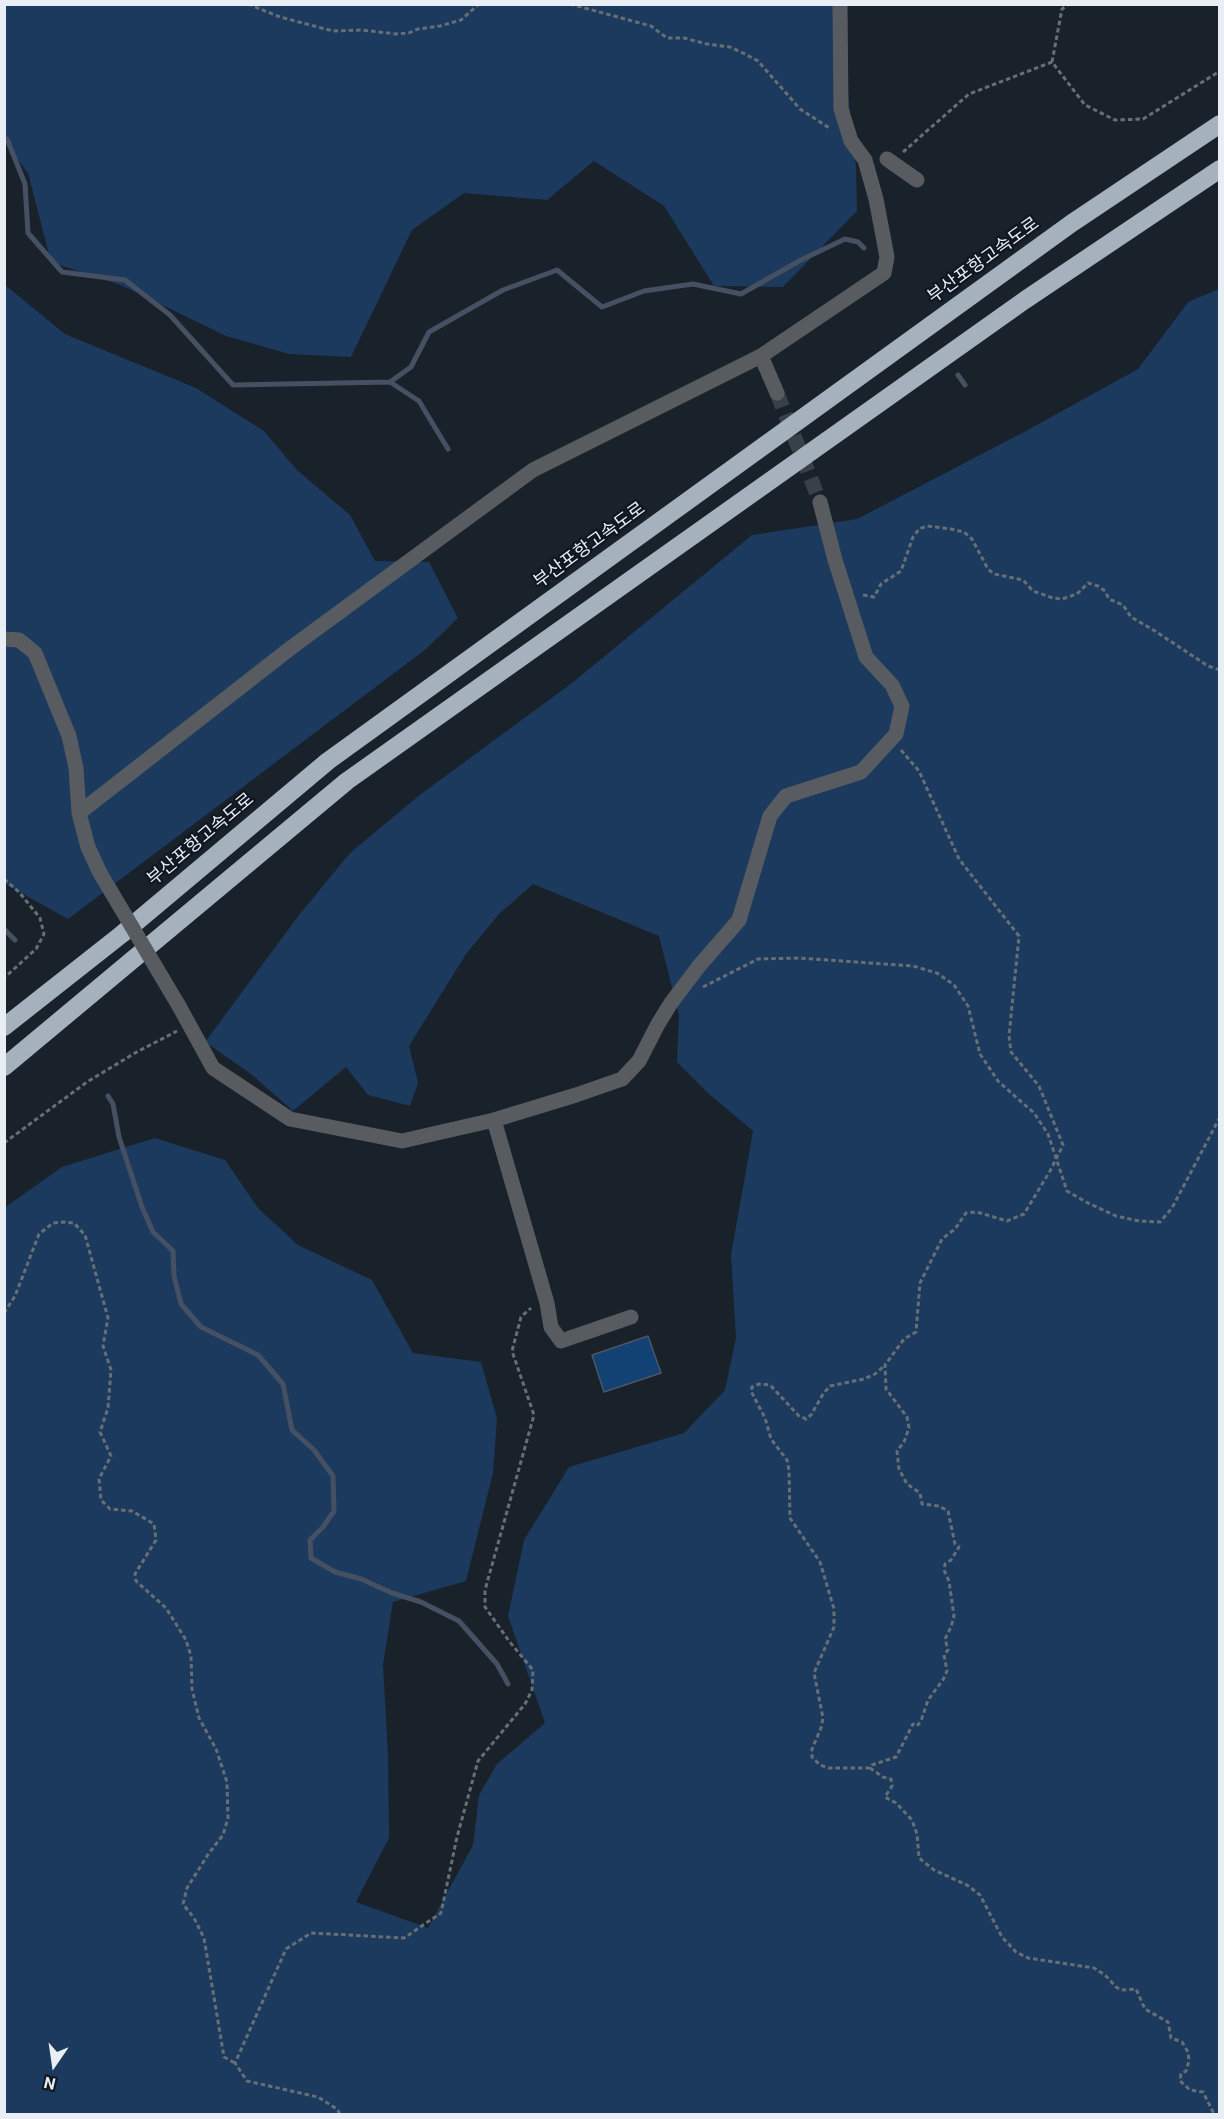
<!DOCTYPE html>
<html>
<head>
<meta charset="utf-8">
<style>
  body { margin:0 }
  #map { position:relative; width:1224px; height:2119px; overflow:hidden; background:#19212a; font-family:Roboto,sans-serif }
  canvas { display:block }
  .frame { position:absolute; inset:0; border:6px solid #e8eef4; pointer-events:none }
  .north { position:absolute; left:24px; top:2035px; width:60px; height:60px; -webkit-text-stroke:4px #101721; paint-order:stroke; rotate:193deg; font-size:16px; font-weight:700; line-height:24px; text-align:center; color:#e8eef4 }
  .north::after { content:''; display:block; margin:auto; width:21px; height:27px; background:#e8eef4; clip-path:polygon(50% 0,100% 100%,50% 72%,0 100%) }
</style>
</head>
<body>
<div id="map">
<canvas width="1224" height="2119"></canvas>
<div class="frame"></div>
<div class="north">N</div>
</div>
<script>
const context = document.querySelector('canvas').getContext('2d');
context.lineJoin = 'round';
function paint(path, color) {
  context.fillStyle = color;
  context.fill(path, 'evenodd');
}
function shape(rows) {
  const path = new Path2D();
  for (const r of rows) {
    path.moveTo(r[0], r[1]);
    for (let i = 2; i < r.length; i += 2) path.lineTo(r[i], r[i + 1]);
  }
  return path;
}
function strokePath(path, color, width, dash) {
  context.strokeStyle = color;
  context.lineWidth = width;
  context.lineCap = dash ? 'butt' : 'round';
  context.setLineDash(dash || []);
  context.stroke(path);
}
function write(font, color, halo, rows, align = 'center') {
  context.font = font + ' Roboto,"Noto Sans KR",sans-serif';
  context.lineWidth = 4.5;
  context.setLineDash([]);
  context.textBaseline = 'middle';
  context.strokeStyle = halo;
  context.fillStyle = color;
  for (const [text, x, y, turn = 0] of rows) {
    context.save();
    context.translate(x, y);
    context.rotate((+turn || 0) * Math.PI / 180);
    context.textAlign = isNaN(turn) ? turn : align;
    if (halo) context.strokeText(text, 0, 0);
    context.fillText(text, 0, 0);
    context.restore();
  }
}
paint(shape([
  [5,5,834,5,844,56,856,167,857,211,783,287,714,286,664,206,594,161,547,200,464,193,412,230,351,357,289,354,226,336,123,286,51,262,28,173,5,143],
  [4,284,65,334,196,388,264,431,297,470,350,515,375,561,429,562,458,618,426,649,68,919,5,884],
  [1219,289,1219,2114,5,2114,4,1208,62,1167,155,1138,225,1160,258,1208,298,1245,372,1280,413,1353,481,1362,497,1419,493,1473,466,1581,393,1602,383,1665,388,1754,389,1838,356,1902,428,1928,473,1845,479,1795,497,1764,545,1723,508,1616,524,1540,569,1467,684,1433,725,1390,736,1338,731,1255,753,1131,709,1094,677,1062,679,1015,659,936,533,884,499,914,466,954,409,1046,418,1083,410,1106,368,1095,346,1067,293,1111,251,1074,205,1042,299,915,350,853,421,794,572,683,752,535,857,519,1024,432,1138,369,1188,302]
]), '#1b3a5d');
strokePath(shape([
  [4,138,7,139,25,184,28,233,62,272,125,280,170,315,233,385,390,382,419,401,448,449],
  [958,375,965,385],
  [390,382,411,367,429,332,503,290,557,270,602,307,644,291,693,284,741,294,801,260,845,239,858,242,864,248],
  [4,929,15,940],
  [108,1096,113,1104,119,1137,142,1207,153,1232,173,1251,174,1276,181,1304,201,1327,258,1355,283,1384,292,1430,314,1450,333,1476,334,1511,323,1527,310,1540,311,1558,335,1572,361,1579,392,1593,421,1602,459,1621,497,1664,508,1684]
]), '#465063', 5);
const building = shape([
  [648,1336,661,1373,604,1392,592,1355,648,1336]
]);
paint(building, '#124273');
strokePath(building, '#4d5662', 1.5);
strokePath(shape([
  [777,393,820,502]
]), '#384048', 15, [15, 8]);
strokePath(shape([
  [248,4,280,17,333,31,362,30,396,34,409,33,418,29,440,26,461,20,479,4],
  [570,4,651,26,667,38,684,38,707,44,730,47,743,53,758,61,800,109,831,129],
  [1052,62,1062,9,1069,4],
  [903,152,969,94,1052,62,1085,105,1115,120,1143,119,1220,71],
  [863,595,874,597,881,584,901,571,913,537,919,529,927,526,951,529,964,532,972,539,988,569,994,574,1023,580,1033,591,1053,598,1062,599,1077,594,1088,583,1098,586,1105,591,1109,599,1123,605,1131,617,1155,631,1208,666,1220,670],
  [901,750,919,771,959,859,1019,936,1009,1036,1011,1052,1039,1086,1063,1145,1050,1171,1024,1214,1007,1221,977,1212,966,1213,955,1229,942,1239,920,1283,916,1332,904,1339,885,1365,886,1389,907,1417,909,1428,904,1442,897,1451,899,1469,907,1484,920,1493,922,1504,939,1506,948,1511,955,1544,959,1547,951,1560,945,1564,944,1570,949,1581,954,1616,951,1627,945,1639,948,1650,944,1655,947,1671,943,1680,928,1700,921,1721,917,1726,913,1724,896,1757,872,1765,870,1768,883,1777,891,1779,892,1786,885,1797,896,1803,912,1820,917,1834,919,1858,934,1870,967,1885,980,1895,1002,1937,1016,1952,1028,1958,1094,1968,1105,1975,1116,1987,1121,1990,1136,1989,1145,2009,1168,2022,1171,2038,1182,2042,1188,2052,1189,2061,1186,2071,1181,2074,1180,2081,1190,2090,1203,2092,1214,2114],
  [4,879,19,892,40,918,44,934,36,949,4,978],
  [703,987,758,959,799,958,913,966,937,973,954,985,968,1006,980,1054,998,1081,1034,1113,1048,1134,1067,1191,1088,1203,1116,1216,1139,1221,1160,1222,1172,1208,1220,1117],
  [4,1143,87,1082,135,1053,177,1031],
  [4,1313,15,1296,39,1234,53,1223,63,1222,74,1223,85,1235,108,1318,103,1346,111,1370,108,1408,100,1432,111,1456,99,1479,101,1500,110,1509,132,1511,154,1524,156,1540,135,1574,136,1581,166,1608,186,1640,191,1656,192,1689,199,1718,216,1749,227,1782,228,1818,223,1835,209,1853,187,1888,183,1904,194,1918,204,1938,224,2057,235,2063],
  [870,1768,829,1768,820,1765,812,1757,812,1749,821,1728,823,1718,814,1673,834,1627,834,1609,820,1562,790,1518,789,1470,787,1460,771,1439,765,1418,751,1391,752,1387,759,1384,770,1385,799,1416,806,1419,811,1415,823,1394,830,1386,864,1379,875,1374,885,1365],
  [340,2114,337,2109,318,2097,247,2081,235,2063,286,1949,311,1933,404,1938,441,1913,457,1837,478,1761,525,1704,532,1690,533,1670,509,1641,485,1607,485,1590,534,1415,512,1351,521,1317,531,1308]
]), '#676f76', 3, [4.5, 3]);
strokePath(shape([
  [887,159,917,180],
  [777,393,761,356,884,273,887,257,876,199,865,160,851,141,841,109,840,4],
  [4,639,19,640,35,653,69,736,76,768,79,813,88,847,100,873],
  [79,813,292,647,533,470,761,356],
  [179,1006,213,1068,290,1119,402,1141,494,1120,576,1095,622,1079,639,1061,658,1024,671,1003,699,966,739,920,770,816,786,796,861,772,896,734,902,706,892,685,866,657,835,560,820,502],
  [494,1120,547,1303,551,1327,561,1341,631,1317]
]), '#585c61', 15);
strokePath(shape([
  [4,1027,122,934,328,761,1072,223,1220,124],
  [4,1067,347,781,1025,300,1220,169]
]), '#a6b1be', 18);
strokePath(shape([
  [100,873,179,1006]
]), '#585c61', 15);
write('18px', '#e8eef4', '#101721', [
  ["부산포항고속도로",984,261,-36],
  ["부산포항고속도로",590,546,-36],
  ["부산포항고속도로",201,840,-40]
]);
</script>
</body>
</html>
